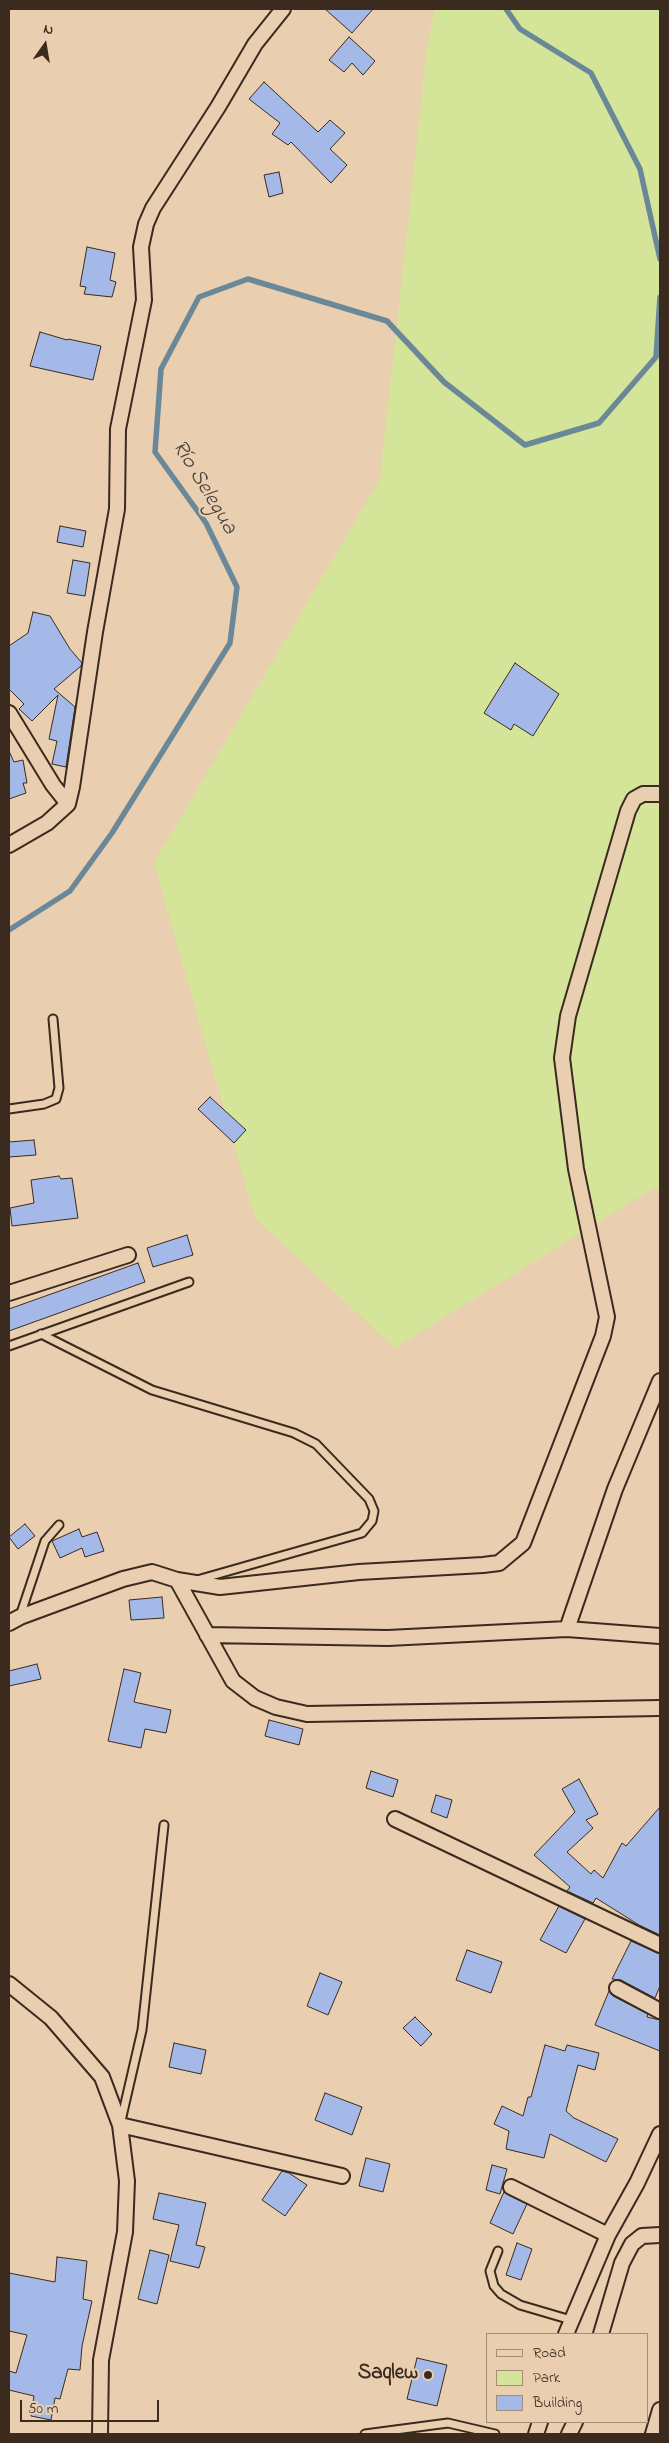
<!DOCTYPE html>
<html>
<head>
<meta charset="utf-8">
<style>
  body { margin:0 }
  #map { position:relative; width:669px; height:2443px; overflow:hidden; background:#e9cfb0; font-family:"Indie Flower",sans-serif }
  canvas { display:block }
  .frame { position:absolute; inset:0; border:10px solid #3b2a1e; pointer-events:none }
  .legend { position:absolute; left:486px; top:2333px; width:162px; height:90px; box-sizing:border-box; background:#e9cfb0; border:1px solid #a38d76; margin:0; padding:6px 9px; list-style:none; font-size:15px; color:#3b2a1e }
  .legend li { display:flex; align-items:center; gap:10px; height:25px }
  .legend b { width:25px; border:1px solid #a38d76 }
  .north { position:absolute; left:20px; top:20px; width:50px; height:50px; -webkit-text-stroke:4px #e9cfb0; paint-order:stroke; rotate:13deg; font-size:14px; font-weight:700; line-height:20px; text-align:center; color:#3b2a1e }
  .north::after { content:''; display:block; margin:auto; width:18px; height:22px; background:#3b2a1e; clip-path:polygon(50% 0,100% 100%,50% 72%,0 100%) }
  .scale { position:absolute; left:20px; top:2400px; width:139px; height:22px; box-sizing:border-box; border:2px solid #3b2a1e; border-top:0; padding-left:6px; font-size:15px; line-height:18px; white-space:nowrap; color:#3b2a1e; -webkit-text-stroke:4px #e9cfb0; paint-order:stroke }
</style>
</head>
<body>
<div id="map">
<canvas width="669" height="2443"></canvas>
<div class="frame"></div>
<ul class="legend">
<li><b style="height:6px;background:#e9cfb0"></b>Road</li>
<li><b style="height:14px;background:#d4e599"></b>Park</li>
<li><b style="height:14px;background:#a4b9e7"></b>Building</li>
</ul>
<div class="north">N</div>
<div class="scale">50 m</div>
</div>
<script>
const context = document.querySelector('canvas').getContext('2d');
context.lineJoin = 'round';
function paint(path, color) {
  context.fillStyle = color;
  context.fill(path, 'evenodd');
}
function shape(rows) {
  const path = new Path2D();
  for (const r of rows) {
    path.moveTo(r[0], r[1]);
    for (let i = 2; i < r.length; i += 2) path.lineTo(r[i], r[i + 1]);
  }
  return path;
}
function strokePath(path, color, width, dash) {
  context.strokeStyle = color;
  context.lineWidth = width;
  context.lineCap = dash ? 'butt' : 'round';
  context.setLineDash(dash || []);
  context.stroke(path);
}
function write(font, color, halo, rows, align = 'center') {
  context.font = font + ' "Indie Flower",sans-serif';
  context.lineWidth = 4;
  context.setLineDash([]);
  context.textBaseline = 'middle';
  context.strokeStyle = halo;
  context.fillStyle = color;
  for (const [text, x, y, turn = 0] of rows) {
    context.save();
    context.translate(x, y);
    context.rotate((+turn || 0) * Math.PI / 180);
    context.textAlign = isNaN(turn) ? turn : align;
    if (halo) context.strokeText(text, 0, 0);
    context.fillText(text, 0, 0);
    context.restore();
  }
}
paint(shape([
  [435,9,660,9,660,1188,655,1187,395,1348,255,1218,154,863,380,479,427,48]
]), '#d4e599');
strokePath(shape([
  [506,9,520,29,591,73,640,169,660,259],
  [9,930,70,891,112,833,230,643,237,587,206,523,155,452,161,369,199,297,248,279,387,321,444,382,525,445,599,423,656,357,660,297]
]), '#6a8898', 5.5);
const building = shape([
  [325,9,373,9,352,33,325,9],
  [349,37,375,61,363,75,352,63,344,72,329,60,349,37],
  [264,82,318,132,330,120,345,133,330,149,347,165,331,183,291,142,288,145,272,134,280,123,249,99,264,82],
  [279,172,283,193,269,197,264,175,279,172],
  [87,247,115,253,110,280,116,282,112,297,84,294,86,287,80,286,87,247],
  [40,332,67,340,68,339,101,346,93,380,30,366,40,332],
  [60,526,86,531,83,547,57,542,60,526],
  [73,560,90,563,85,596,67,593,73,560],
  [33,612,50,616,70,649,82,663,81,666,54,689,75,707,66,767,52,764,57,741,49,739,58,695,32,721,19,709,24,704,9,689,9,646,28,633,33,612],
  [515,663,559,694,533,736,514,724,511,730,484,713,515,663],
  [9,751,14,762,23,760,27,783,23,783,26,793,9,799,9,751],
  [210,1097,246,1130,234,1143,198,1109,210,1097],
  [34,1140,36,1155,9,1157,9,1142,34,1140],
  [59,1176,61,1179,72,1178,78,1218,12,1226,10,1208,34,1203,31,1180,59,1176],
  [187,1235,193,1255,153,1267,147,1248,187,1235],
  [138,1263,145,1282,9,1331,9,1309,138,1263],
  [25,1524,35,1536,18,1549,9,1537,25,1524],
  [79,1529,82,1537,97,1532,104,1551,85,1557,82,1548,60,1558,52,1541,79,1529],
  [162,1597,164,1618,131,1620,129,1600,162,1597],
  [37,1664,41,1679,9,1686,9,1671,37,1664],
  [124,1669,141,1673,134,1702,171,1710,166,1733,145,1729,141,1748,108,1741,124,1669],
  [269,1720,303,1729,299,1745,265,1736,269,1720],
  [371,1771,398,1780,393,1797,366,1788,371,1771],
  [579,1779,598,1814,586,1820,593,1828,567,1852,591,1874,594,1870,603,1878,622,1843,626,1846,660,1807,660,1935,639,1925,596,1898,593,1903,567,1891,570,1887,534,1855,575,1812,562,1789,579,1779],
  [436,1795,452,1800,447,1818,431,1812,436,1795],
  [559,1906,585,1919,566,1953,540,1940,559,1906],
  [631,1941,660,1954,660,1986,655,1998,621,1980,612,1979,631,1941],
  [467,1950,502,1962,491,1993,456,1980,467,1950],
  [320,1973,342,1982,328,2015,307,2006,320,1973],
  [609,1991,613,1996,648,2014,647,2017,660,2020,660,2051,595,2025,609,1991],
  [415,2017,432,2034,421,2046,403,2028,415,2017],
  [174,2043,206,2050,201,2074,169,2067,174,2043],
  [545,2045,565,2051,567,2045,599,2053,595,2070,578,2065,566,2111,574,2118,618,2139,606,2162,550,2134,544,2158,506,2149,509,2131,494,2124,502,2106,523,2116,528,2097,531,2097,545,2045],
  [325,2093,362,2107,352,2135,315,2120,325,2093],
  [366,2158,390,2164,383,2192,359,2186,366,2158],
  [492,2165,507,2169,500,2194,486,2190,492,2165],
  [282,2171,289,2173,307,2185,285,2216,262,2200,282,2171],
  [504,2192,527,2204,513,2234,490,2223,504,2192],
  [159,2193,206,2203,196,2245,205,2247,199,2268,170,2261,179,2225,153,2219,159,2193],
  [517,2243,532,2249,521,2280,506,2275,517,2243],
  [150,2250,169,2255,157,2304,138,2299,150,2250],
  [57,2257,87,2261,83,2299,92,2301,82,2346,80,2370,68,2369,60,2399,55,2398,51,2420,31,2416,34,2396,9,2390,9,2371,16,2373,27,2335,9,2331,9,2273,55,2282,57,2257],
  [417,2358,447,2365,437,2406,407,2399,417,2358]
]);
paint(building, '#a4b9e7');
strokePath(building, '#3b2a1e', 1);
const service = shape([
  [9,1109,44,1104,56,1099,59,1088,53,1019],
  [41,1334,152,1390,294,1433,316,1444,369,1499,374,1511,372,1521,362,1533,197,1580],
  [9,1346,189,1282],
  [20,1616,45,1541,59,1525],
  [121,2121,142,2030,164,1825],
  [498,2251,490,2271,494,2286,501,2294,520,2305,571,2320],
  [365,2434,448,2423,495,2434]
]);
const minor = shape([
  [9,713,53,785,68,804,47,823,9,845],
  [68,804,72,787,95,632,117,509,118,429,144,300,141,247,146,224,153,208,218,107,255,44,283,9],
  [9,1293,128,1255],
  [177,1580,220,1587,359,1572,483,1565,499,1563,523,1543,603,1336,607,1317,576,1169,562,1058,568,1016,628,811,634,799,643,794,660,794],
  [9,1623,20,1617,123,1579,152,1572,177,1580,233,1681,255,1698,276,1707,307,1714,660,1708],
  [567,1629,615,1489,660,1381],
  [207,1635,388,1638,567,1629,660,1636],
  [395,1819,660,1945],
  [9,1984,51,2018,102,2077,120,2125,127,2181,125,2232,101,2360,100,2434],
  [617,1988,660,2011],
  [120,2125,342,2176],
  [511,2187,608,2235],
  [566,2334,608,2235,637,2183,660,2134],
  [601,2334,622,2263,632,2244,642,2236,660,2235],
  [536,2434,540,2422],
  [569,2434,575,2422],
  [653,2434,660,2410]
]);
strokePath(service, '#3b2a1e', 11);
strokePath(minor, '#3b2a1e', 18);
strokePath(service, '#e9cfb0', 7);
strokePath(minor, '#e9cfb0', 14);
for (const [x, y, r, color] of [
  [428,2375,5,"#3b2a1e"]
]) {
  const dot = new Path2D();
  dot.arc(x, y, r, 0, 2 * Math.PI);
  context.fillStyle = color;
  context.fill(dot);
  strokePath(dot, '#e9cfb0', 2);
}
write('bold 21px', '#3b2a1e', '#e9cfb0', [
  ["Saqlew",418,2375]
], 'right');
write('italic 22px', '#47413d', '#e9cfb0', [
  ["Río Selegua",203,488,59]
]);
</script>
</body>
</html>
